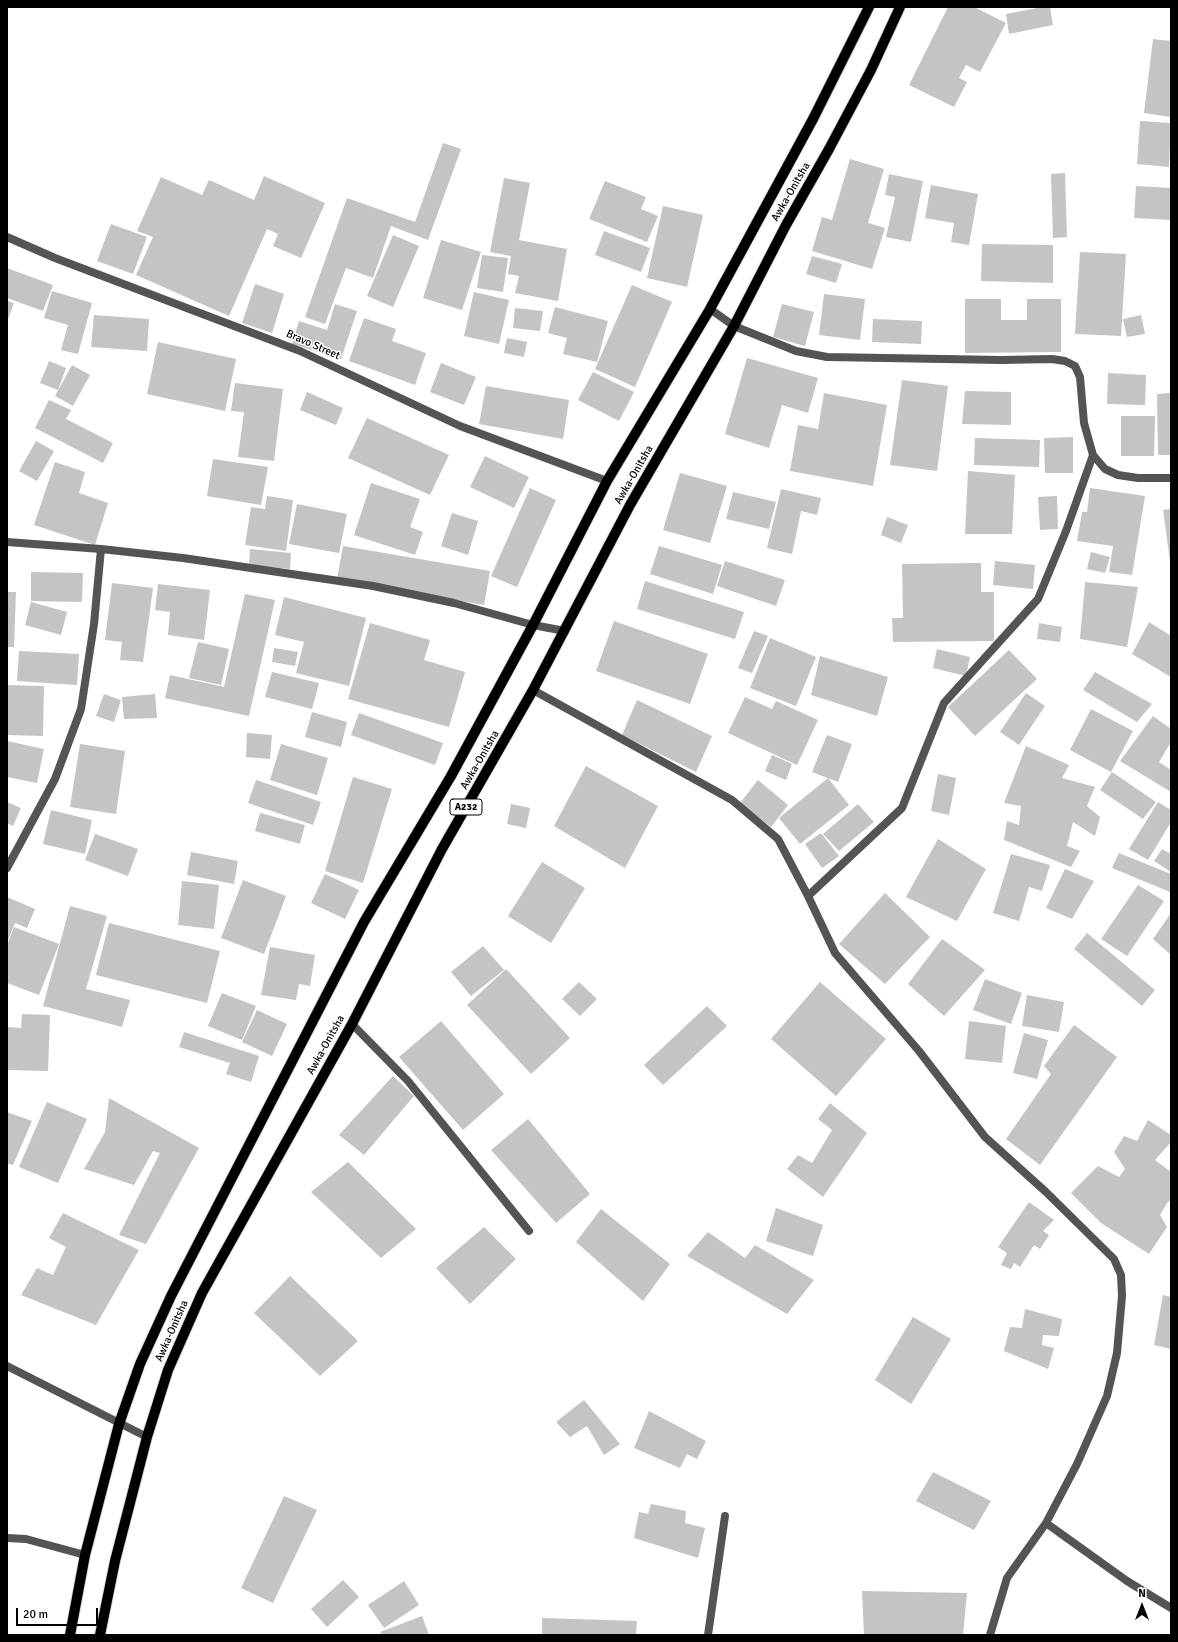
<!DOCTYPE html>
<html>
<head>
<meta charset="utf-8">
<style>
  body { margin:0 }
  #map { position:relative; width:1178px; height:1642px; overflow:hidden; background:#fff; font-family:Signika,sans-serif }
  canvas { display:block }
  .frame { position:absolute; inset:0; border:8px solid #000; pointer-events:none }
  .north { position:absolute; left:1122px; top:1586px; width:40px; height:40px; -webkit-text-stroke:3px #fff; paint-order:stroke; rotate:0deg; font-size:11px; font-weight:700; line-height:16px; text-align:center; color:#000 }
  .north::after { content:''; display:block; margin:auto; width:14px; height:18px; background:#000; clip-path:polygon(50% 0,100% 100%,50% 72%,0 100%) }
  .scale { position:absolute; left:16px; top:1608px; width:82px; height:18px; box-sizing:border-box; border:2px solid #000; border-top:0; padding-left:5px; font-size:12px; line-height:14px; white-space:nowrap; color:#000; -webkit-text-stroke:3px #fff; paint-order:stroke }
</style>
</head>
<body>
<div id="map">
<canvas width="1178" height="1642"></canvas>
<div class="frame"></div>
<div class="north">N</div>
<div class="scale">20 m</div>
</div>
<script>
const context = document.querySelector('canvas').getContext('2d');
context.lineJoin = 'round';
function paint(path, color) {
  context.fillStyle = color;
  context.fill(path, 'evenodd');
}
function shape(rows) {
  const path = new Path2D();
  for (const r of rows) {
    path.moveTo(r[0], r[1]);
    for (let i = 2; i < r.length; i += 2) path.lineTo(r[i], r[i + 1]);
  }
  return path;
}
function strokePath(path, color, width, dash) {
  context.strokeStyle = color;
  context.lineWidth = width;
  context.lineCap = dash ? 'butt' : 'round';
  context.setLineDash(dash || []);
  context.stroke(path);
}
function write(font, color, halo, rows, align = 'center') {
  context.font = font + ' Signika,sans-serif';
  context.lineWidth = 3;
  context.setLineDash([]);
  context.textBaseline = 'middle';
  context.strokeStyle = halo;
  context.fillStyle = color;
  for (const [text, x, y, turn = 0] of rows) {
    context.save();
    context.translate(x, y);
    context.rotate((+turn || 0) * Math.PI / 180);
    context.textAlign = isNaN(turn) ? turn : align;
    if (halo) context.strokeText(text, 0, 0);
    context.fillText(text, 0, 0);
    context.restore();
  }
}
paint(shape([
  [948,7,974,7,1006,23,980,72,966,65,959,78,967,82,954,107,909,85],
  [1043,7,1050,7,1053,25,1009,34,1006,14],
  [1153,39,1171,41,1171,117,1144,113],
  [1140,121,1171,123,1169,167,1137,164],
  [443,143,461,149,428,240,391,226,373,278,346,268,325,324,305,317,347,198,415,222],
  [850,159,884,169,868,223,885,228,872,269,812,251,822,217,832,220],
  [1065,173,1067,237,1053,238,1051,174],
  [889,174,923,181,911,242,886,237,895,197,885,195],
  [264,176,325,203,301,258,273,246,278,234,267,229,229,316,136,275,153,237,137,231,161,177,202,195,209,180,254,200],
  [504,178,530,183,519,240,567,249,558,301,515,293,519,276,508,274,511,256,490,252],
  [605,181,646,197,641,209,658,216,647,242,589,219],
  [931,185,978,194,969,245,951,242,954,223,925,218],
  [1136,186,1171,188,1171,220,1134,218],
  [663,206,703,215,687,287,647,278],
  [111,224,147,237,133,274,97,261],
  [604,231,650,248,641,272,595,255],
  [393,235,419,246,393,307,367,296],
  [441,240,481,252,462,310,423,298],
  [982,244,1053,245,1053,283,981,281],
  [1080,252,1126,254,1121,336,1075,334],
  [482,255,508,258,503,292,477,288],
  [812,256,842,264,836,283,806,274],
  [7,268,53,285,43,311,7,298],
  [255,284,284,294,272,333,242,323],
  [632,285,672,302,635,387,595,369],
  [52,291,92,303,78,354,61,350,68,325,44,318],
  [474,292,509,300,499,344,464,336],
  [824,294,865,299,860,340,819,335],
  [965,299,1001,299,1001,320,1027,320,1027,299,1061,299,1061,352,965,353],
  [7,301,14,303,7,322],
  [335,304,357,311,341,359,292,344,299,321,327,330],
  [782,304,814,312,805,346,773,337],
  [555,307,608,321,597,362,563,354,567,338,548,333],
  [515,308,543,311,540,331,513,328],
  [94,315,149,319,147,351,91,347],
  [1141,315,1145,334,1127,337,1123,319],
  [364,318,396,329,392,341,426,353,415,385,349,361],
  [873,319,922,321,921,344,872,342],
  [507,338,527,342,524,357,504,353],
  [158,342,236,359,225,411,147,394],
  [747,358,818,378,808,413,782,405,769,448,725,434],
  [49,361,66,368,58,390,40,383],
  [441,363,476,377,464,405,430,392],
  [72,365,90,375,73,406,55,396],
  [593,372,634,392,619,421,578,400],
  [1108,373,1146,375,1145,405,1107,404],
  [902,380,948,386,937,471,890,465],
  [235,383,283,389,274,461,238,457,244,412,231,411],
  [486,386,569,400,563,439,479,424],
  [965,391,1011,392,1011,425,962,424],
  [307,392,343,408,336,425,300,410],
  [824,393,887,405,873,486,790,471,798,425,818,429],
  [1171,393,1171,455,1158,455,1157,394],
  [49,400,71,410,66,419,113,443,103,463,35,428],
  [1121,416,1155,416,1154,456,1121,456],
  [367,418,449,455,430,495,348,458],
  [1073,437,1073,473,1045,473,1044,438],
  [975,438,1040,440,1039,467,974,465],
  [36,441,54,451,37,481,19,471],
  [485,456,529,477,514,508,470,487],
  [213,459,268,467,261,505,207,496],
  [55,462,85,472,79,493,108,503,95,545,34,525],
  [968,471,1015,475,1012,534,965,534],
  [680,473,727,486,710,543,663,530],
  [371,483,420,499,410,527,423,532,415,555,354,535],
  [530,488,556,500,517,587,491,576],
  [1090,488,1145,496,1132,575,1109,572,1113,546,1077,541,1082,512,1087,512],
  [781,489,821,498,817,515,801,511,792,554,767,548],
  [733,492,776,502,769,529,726,519],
  [267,496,293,500,286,551,245,545,251,507,265,509],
  [1057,496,1058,529,1040,530,1038,497],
  [297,504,347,514,339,553,289,544],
  [1171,509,1171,561,1170,561,1163,510],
  [452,513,478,521,468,555,441,546],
  [887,517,908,525,901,543,881,535],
  [343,546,490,571,484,605,337,579],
  [659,546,722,565,713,594,650,574],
  [250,549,291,553,290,569,249,565],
  [1091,552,1110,557,1105,573,1087,569],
  [725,561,785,580,776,606,717,586],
  [995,561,1035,565,1033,589,993,585],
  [981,563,981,592,994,592,994,641,893,642,892,618,903,618,902,564],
  [31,572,83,573,82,602,31,601],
  [645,581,744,612,735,639,637,609],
  [1085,582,1138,587,1127,647,1080,639],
  [112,583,153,588,143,662,120,660,122,642,105,640],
  [158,584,210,590,204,640,168,635,170,612,155,610],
  [7,592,16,592,14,647,7,647],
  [245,594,275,600,249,716,165,698,170,675,224,687],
  [284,597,366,618,349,686,296,673,304,642,275,635],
  [31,602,67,612,61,635,25,625],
  [614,621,708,654,690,704,596,671],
  [1149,622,1171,636,1171,677,1132,654],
  [370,623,430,640,424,660,465,672,449,727,348,699],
  [1039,623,1062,627,1060,642,1037,639],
  [754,631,768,636,752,673,738,668],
  [770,638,816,657,796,706,750,688],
  [198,642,229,649,221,685,189,678],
  [274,648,298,652,295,666,272,662],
  [937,649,970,657,966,676,933,668],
  [1009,650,1037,679,975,736,948,707],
  [19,651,79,654,77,685,17,681],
  [820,656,888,677,877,716,811,695],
  [272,672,319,683,312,709,265,697],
  [1095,672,1152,704,1137,722,1083,690],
  [7,685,44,686,43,736,7,735],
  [1026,693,1045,706,1019,745,1000,732],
  [104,694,121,700,114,722,96,716],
  [155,694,157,718,124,719,122,697],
  [745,697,772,709,776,701,818,720,797,765,728,733],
  [637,700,712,736,696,772,622,735],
  [1091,709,1133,731,1111,772,1070,750],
  [312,712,347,722,341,747,305,737],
  [359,713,443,743,435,765,351,735],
  [1153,716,1171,729,1171,742,1159,762,1171,770,1171,792,1120,761],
  [247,733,272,735,270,759,246,757],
  [827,735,852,744,838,782,812,772],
  [7,741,44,749,37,783,7,777],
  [80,744,125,751,116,814,70,807],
  [281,744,328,758,317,795,270,780],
  [1026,746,1069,765,1062,778,1095,787,1087,806,1100,817,1095,836,1073,822,1067,846,1080,851,1071,867,1004,840,1007,821,1019,825,1021,806,1004,803],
  [772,755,792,764,786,780,765,771],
  [586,766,658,806,625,868,554,826],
  [1112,772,1156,802,1143,819,1100,790],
  [938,774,956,778,949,815,931,811],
  [353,777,392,789,363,883,325,871],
  [828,778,849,805,800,844,779,818],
  [256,780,321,802,313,825,248,803],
  [758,780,788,805,771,827,740,803],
  [7,802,21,808,13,826,7,823],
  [1158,802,1171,810,1171,822,1148,860,1129,849],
  [511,804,530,808,526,828,507,824],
  [858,804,874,822,839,851,823,834],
  [51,810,92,820,85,854,43,844],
  [260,813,305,825,300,844,255,831],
  [821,833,839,856,822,868,805,844],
  [95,834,138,849,128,876,85,860],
  [938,839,986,869,957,921,906,897],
  [1162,849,1171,854,1171,872,1154,861],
  [191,852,238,861,234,884,187,875],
  [1119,853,1171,874,1170,892,1112,868],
  [1011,854,1050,865,1042,891,1029,887,1019,921,993,913],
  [542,862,585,888,551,943,508,916],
  [1065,869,1094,881,1072,919,1046,908],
  [325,874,359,890,345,919,311,903],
  [243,880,286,896,264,954,221,938],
  [182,881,219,885,214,929,178,925],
  [1138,885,1164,901,1127,956,1101,939],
  [885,893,930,937,885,984,839,944],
  [7,897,35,909,27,928,15,923,7,942],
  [70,906,107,916,86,989,130,1000,122,1027,43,1006],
  [1171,913,1171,955,1153,939],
  [109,923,220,951,207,1003,96,975],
  [14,927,59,944,39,995,7,983,7,945],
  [1087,933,1155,990,1142,1006,1074,949],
  [942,939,985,970,944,1016,908,984],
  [483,946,504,970,471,996,451,972],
  [270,947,315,955,310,986,299,984,296,1000,261,995],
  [506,969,570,1038,531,1074,467,1005],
  [985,979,1022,993,1011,1024,973,1010],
  [579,982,597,999,580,1016,562,999],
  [820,982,886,1039,836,1096,771,1039],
  [222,993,256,1006,242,1040,208,1026],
  [1027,995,1064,1002,1059,1032,1022,1026],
  [707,1006,727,1026,663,1085,644,1065],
  [257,1010,287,1024,272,1056,242,1042],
  [22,1014,50,1015,48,1071,7,1070,7,1027,21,1028],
  [441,1021,504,1094,463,1130,399,1057],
  [969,1021,1006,1026,1002,1063,965,1059],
  [1074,1025,1117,1057,1040,1165,1006,1139,1051,1074,1044,1066],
  [184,1032,259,1056,251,1082,226,1074,230,1063,179,1047],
  [1024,1033,1048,1040,1037,1079,1013,1073],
  [393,1076,414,1096,364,1155,339,1135],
  [109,1098,199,1148,146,1244,119,1235,160,1153,153,1151,134,1185,84,1169,105,1132],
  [47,1102,87,1119,58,1183,19,1167],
  [830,1103,867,1133,823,1197,787,1169,798,1155,812,1163,832,1130,818,1119],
  [7,1112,32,1121,13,1165,7,1163],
  [528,1119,590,1194,556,1223,491,1150],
  [1148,1120,1171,1135,1171,1142,1155,1160,1171,1172,1171,1199,1167,1203,1160,1215,1167,1227,1149,1254,1101,1223,1071,1193,1098,1166,1119,1177,1125,1169,1114,1152,1124,1136,1137,1141],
  [348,1162,416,1229,381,1258,311,1192],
  [1029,1202,1054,1220,1043,1231,1049,1235,1040,1249,1034,1245,1020,1267,1014,1263,1011,1269,1001,1265,1007,1253,998,1247],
  [776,1208,823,1225,813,1256,766,1241],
  [601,1209,670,1264,643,1301,576,1242],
  [63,1213,139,1250,96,1325,21,1295,37,1268,53,1275,66,1247,49,1238],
  [484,1227,516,1259,470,1304,436,1268],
  [708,1232,745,1258,755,1245,814,1280,787,1314,687,1256],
  [290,1276,358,1341,320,1376,254,1313],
  [1163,1295,1171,1297,1171,1349,1154,1345],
  [1025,1309,1062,1319,1059,1336,1043,1335,1042,1345,1054,1348,1048,1369,1004,1351,1010,1327,1022,1328],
  [913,1317,951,1339,911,1404,875,1380],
  [584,1400,620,1444,604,1455,587,1426,570,1437,556,1422],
  [649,1411,706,1441,697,1459,687,1454,680,1468,634,1448],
  [933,1472,991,1501,974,1530,916,1501],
  [284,1496,317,1510,273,1603,241,1588],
  [651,1504,686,1511,685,1523,705,1528,698,1558,634,1538,639,1512,648,1514],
  [343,1580,359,1597,327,1627,311,1609],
  [404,1581,419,1605,384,1628,368,1605],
  [862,1591,967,1593,963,1635,864,1635],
  [422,1616,429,1635,382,1635,380,1632],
  [542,1618,637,1621,636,1635,542,1635]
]), '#c4c4c4');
const primary = shape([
  [70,1635,85,1555,119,1424,140,1364,171,1296,364,922,451,776,533,625,607,481,710,309,813,119,869,7],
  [100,1635,115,1561,147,1437,168,1370,202,1293,352,1024,442,849,533,690,630,505,734,326,786,225,829,149,871,70,900,7]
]);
strokePath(primary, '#dbdbdb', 12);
strokePath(shape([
  [7,237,55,258,300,351,460,426,607,481],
  [710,309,734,326,796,351,827,357,1001,360,1052,359,1065,361,1075,366,1080,377,1084,423,1093,455,1105,469,1118,475,1138,478,1171,478],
  [7,542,101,549,183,558,373,586,454,603,533,625,565,631],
  [533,690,732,800,778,839,808,896,835,953,919,1051,985,1137,1046,1192,1114,1259,1121,1275,1122,1296,1117,1353,1107,1396,1077,1464,1046,1523,1007,1578,990,1635],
  [7,868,55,779,81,709,94,624,101,549],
  [808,896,902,808,944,703,1038,599,1066,531,1093,455],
  [352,1024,408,1081,529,1231],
  [7,1366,147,1437],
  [1046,1523,1127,1581,1171,1608],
  [7,1538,26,1539,85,1555],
  [708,1635,725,1516]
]), '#545454', 8);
strokePath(primary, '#000', 10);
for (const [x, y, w] of [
  [466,807,32]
]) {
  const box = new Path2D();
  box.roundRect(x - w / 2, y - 8, w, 16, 3);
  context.fillStyle = '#fff';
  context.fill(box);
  strokePath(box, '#000', 1);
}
write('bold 10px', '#000', null, [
  ["A232",466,807]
]);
write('11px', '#000', '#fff', [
  ["Awka-Onitsha",791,192,-60],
  ["Bravo Street",313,345,24],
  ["Awka-Onitsha",634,475,-60],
  ["Awka-Onitsha",480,760,-60],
  ["Awka-Onitsha",326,1045,-61],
  ["Awka-Onitsha",172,1331,-66]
]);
</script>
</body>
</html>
